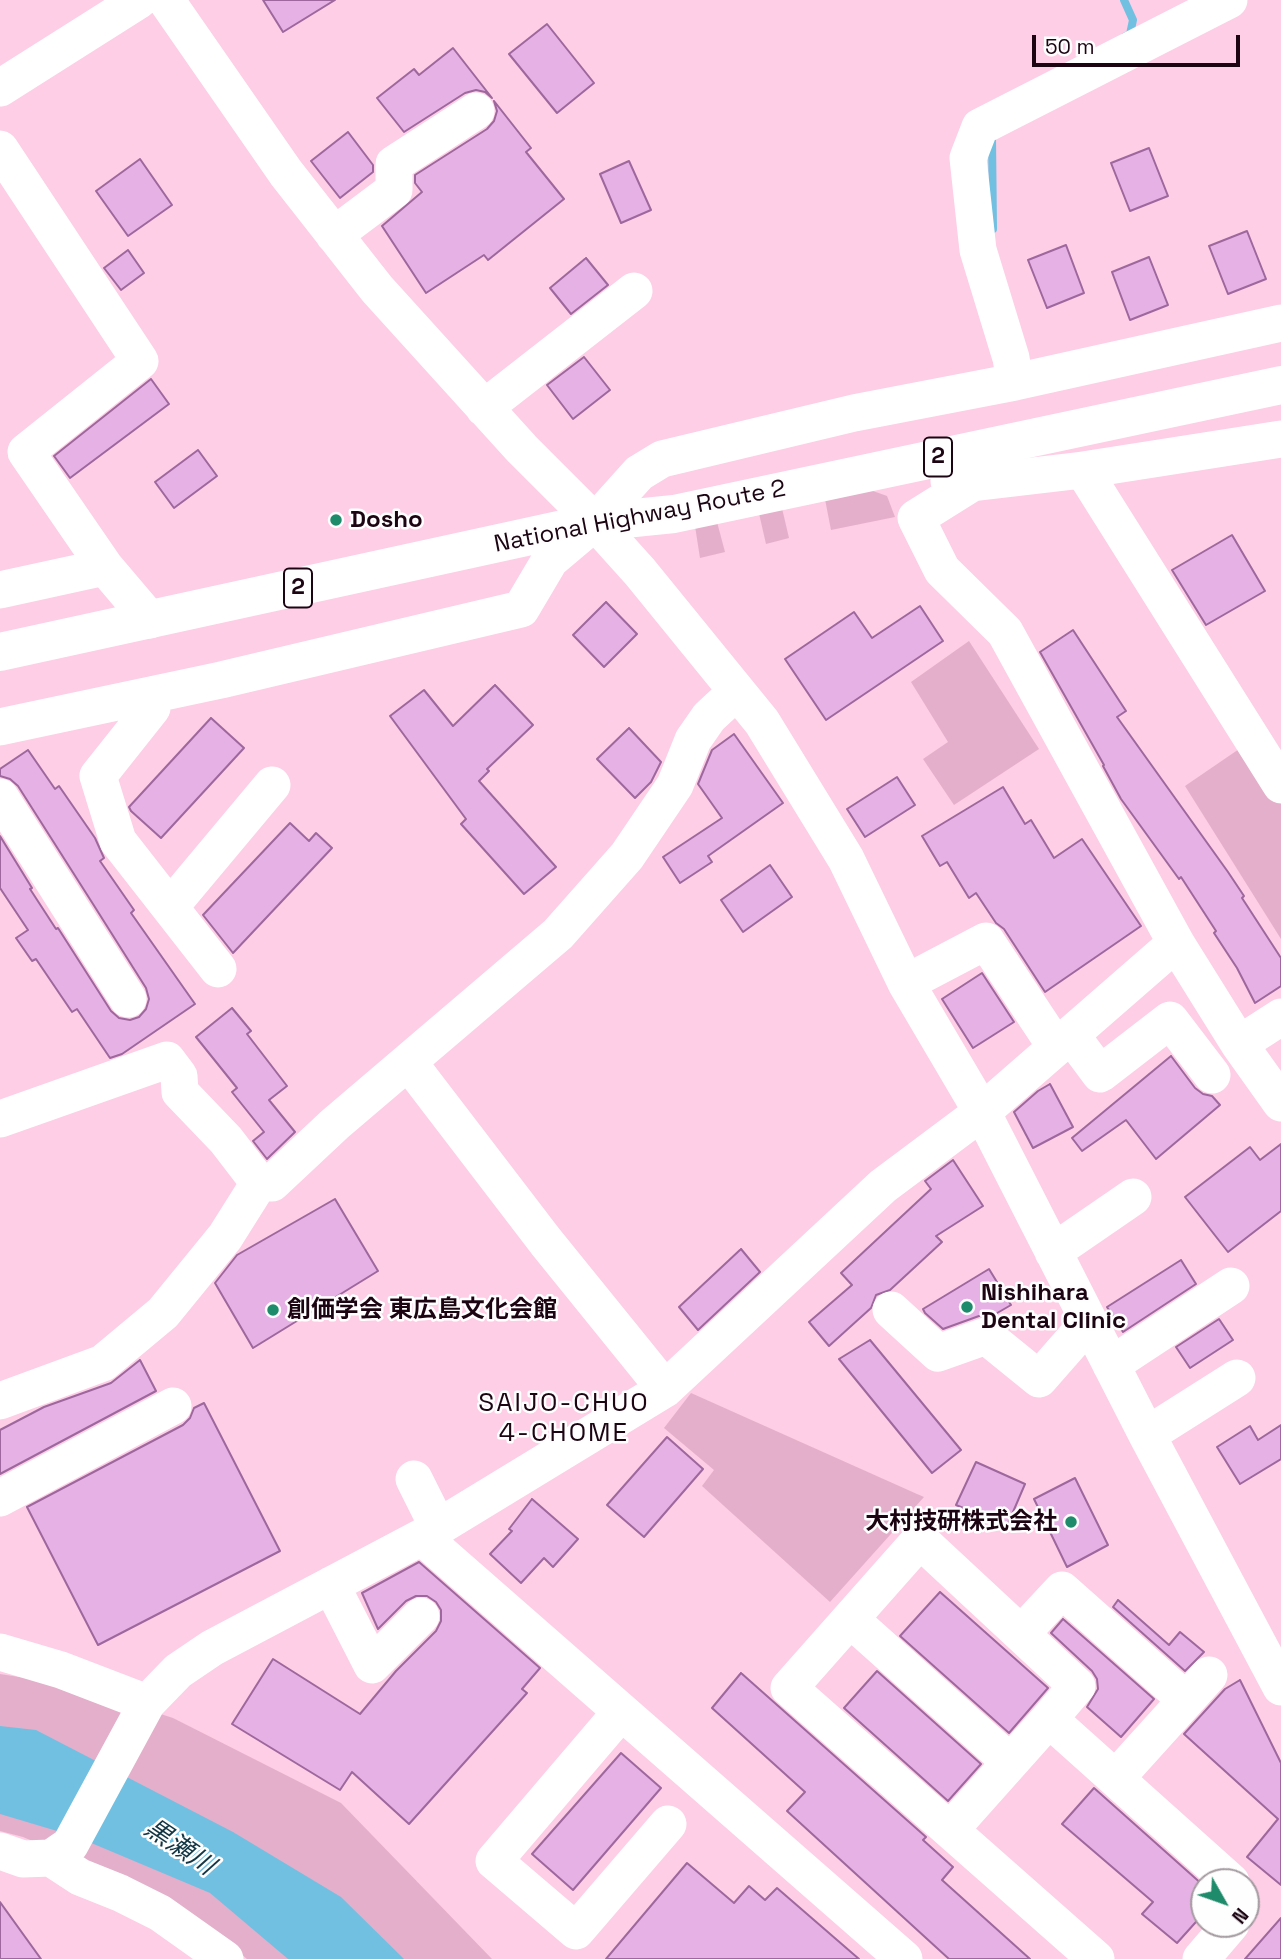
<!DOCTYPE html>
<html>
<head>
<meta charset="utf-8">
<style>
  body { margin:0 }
  #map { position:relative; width:1281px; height:1959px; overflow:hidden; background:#fdcee5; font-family:"Space Grotesk",sans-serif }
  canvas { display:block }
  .north { position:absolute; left:1190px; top:1868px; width:70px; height:70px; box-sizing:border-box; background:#fefefe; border:2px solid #a49aa0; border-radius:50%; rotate:130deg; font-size:19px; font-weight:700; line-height:28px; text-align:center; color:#1c0412 }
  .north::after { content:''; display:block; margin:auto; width:24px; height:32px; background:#1e8b6a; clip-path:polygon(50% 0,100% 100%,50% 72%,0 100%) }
  .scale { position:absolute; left:1032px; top:35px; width:208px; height:32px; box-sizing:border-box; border:4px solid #1c0412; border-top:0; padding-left:9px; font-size:21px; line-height:24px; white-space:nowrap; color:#1c0412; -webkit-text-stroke:5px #fefefe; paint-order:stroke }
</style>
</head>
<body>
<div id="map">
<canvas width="1281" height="1959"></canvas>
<div class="north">N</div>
<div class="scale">50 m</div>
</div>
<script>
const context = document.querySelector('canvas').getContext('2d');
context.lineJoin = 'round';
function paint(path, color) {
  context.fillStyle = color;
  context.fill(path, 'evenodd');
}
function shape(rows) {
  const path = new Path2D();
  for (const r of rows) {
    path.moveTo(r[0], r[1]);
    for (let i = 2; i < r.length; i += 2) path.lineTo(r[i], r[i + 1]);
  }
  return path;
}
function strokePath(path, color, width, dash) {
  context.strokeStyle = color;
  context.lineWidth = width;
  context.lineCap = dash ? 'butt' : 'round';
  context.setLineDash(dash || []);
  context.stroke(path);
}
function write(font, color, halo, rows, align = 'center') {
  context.font = font + ' "Space Grotesk","Noto Sans JP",sans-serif';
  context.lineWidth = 5;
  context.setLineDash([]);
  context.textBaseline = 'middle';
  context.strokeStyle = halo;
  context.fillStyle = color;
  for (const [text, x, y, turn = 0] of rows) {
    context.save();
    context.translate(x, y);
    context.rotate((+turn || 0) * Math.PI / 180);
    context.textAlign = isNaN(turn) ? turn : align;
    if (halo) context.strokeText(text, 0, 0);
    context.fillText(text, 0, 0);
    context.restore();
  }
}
paint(shape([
  [859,486,887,496,895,517,831,530,824,494],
  [781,504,789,538,766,544,758,509],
  [717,522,725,552,700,558,695,526],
  [969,641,1039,749,954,805,923,759,948,742,911,682],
  [1245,745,1281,802,1281,939,1185,786],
  [691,1393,917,1494,924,1497,830,1602,702,1486,714,1470,664,1428],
  [0,1674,70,1685,173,1718,341,1803,492,1959,247,1959,236,1950,92,1866,23,1837,0,1831]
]), '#e4afca');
paint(shape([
  [0,1726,36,1730,233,1832,341,1897,404,1959,288,1959,210,1893,77,1837,0,1814]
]), '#72c0e1');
strokePath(shape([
  [1124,0,1133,20,1130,34,1124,37],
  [992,137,993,229]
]), '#72c0e1', 8);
const building = shape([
  [263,0,335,0,283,32,263,0],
  [547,24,594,83,557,113,509,54,547,24],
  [453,48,492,98,485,92,476,90,465,93,404,132,377,98,414,69,419,75,453,48],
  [494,101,531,148,526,152,564,199,488,260,484,255,426,293,382,226,422,192,415,183,415,175,487,129,494,121,497,111,494,101],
  [348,132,373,165,373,172,340,198,311,161,348,132],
  [1149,148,1168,196,1130,211,1111,163,1149,148],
  [140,159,172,205,128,236,96,191,140,159],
  [629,161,651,210,621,223,600,174,629,161],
  [1247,231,1266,279,1228,294,1209,246,1247,231],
  [1066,245,1084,293,1047,308,1028,260,1066,245],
  [128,250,144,273,121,290,104,268,128,250],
  [1149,257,1168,305,1130,320,1112,272,1149,257],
  [586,258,608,285,571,314,550,288,586,258],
  [584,357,610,390,573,419,547,385,584,357],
  [151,379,169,404,70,478,54,456,151,379],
  [198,450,217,476,174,508,155,482,198,450],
  [1232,535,1265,591,1206,625,1172,570,1232,535],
  [606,602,637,634,604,667,573,635,606,602],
  [920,606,943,641,826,720,785,659,854,612,872,638,920,606],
  [1073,630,1126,711,1117,717,1228,872,1244,896,1242,898,1281,958,1281,986,1255,1003,1237,968,1214,933,1216,931,1181,877,1179,879,1121,799,1103,766,1104,765,1040,652,1073,630],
  [495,685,533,725,487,769,489,771,479,781,556,867,524,894,461,824,466,819,390,716,424,690,453,726,495,685],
  [211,718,244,748,161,838,131,811,129,807,211,718],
  [629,728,661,762,651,782,635,798,597,759,629,728],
  [734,734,783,803,708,856,712,862,680,883,663,857,722,818,698,784,712,750,734,734],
  [28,750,55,789,59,786,95,838,104,858,100,861,134,910,131,913,195,1004,122,1054,110,1058,77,1009,72,1012,36,959,32,961,16,938,28,930,0,888,0,836,32,888,30,889,56,929,58,928,111,1011,119,1018,130,1020,139,1017,146,1009,149,999,146,988,93,904,18,786,10,779,0,776,0,769,28,750],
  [897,777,915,805,865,837,847,809,897,777],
  [1003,787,1025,824,1031,820,1054,858,1082,839,1141,926,1045,992,1004,929,996,923,976,893,969,898,947,862,940,866,922,836,1003,787],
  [290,823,309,841,316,833,332,848,233,953,203,915,290,823],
  [770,865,792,897,743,932,721,900,770,865],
  [982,973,1014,1022,973,1048,942,999,982,973],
  [232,1008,251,1031,247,1034,287,1086,269,1100,295,1132,267,1159,253,1141,264,1132,232,1092,237,1088,196,1037,232,1008],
  [1171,1056,1195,1088,1203,1094,1212,1096,1220,1105,1156,1159,1126,1120,1082,1151,1072,1138,1171,1056],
  [1050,1084,1073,1127,1033,1148,1014,1112,1038,1091,1050,1084],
  [1281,1144,1281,1211,1228,1252,1185,1197,1250,1147,1260,1160,1281,1144],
  [953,1160,983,1206,936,1236,942,1242,890,1290,876,1295,871,1308,829,1346,809,1322,852,1285,841,1273,931,1189,925,1181,953,1160],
  [335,1199,378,1271,253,1348,215,1283,237,1255,335,1199],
  [741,1249,760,1272,698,1330,679,1307,741,1249],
  [1181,1260,1196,1284,1123,1332,1107,1307,1181,1260],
  [989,1269,1011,1305,992,1316,979,1316,943,1329,925,1313,923,1309,989,1269],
  [1219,1319,1233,1340,1190,1368,1176,1347,1219,1319],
  [870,1340,961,1450,932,1473,839,1359,870,1340],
  [140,1360,156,1391,0,1474,0,1430,44,1407,111,1383,140,1360],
  [204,1403,280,1551,98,1645,27,1507,183,1425,190,1418,194,1408,204,1403],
  [1281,1425,1281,1459,1240,1484,1217,1447,1250,1426,1258,1440,1281,1425],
  [667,1437,703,1469,644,1537,607,1505,667,1437],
  [976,1462,1025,1484,1007,1526,956,1505,976,1462],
  [1075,1478,1108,1545,1067,1567,1034,1499,1075,1478],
  [532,1499,578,1539,553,1567,544,1558,521,1583,490,1554,512,1531,509,1529,532,1499],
  [419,1562,540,1668,522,1689,527,1693,409,1824,352,1772,340,1790,232,1724,273,1659,360,1714,396,1671,436,1631,441,1621,441,1610,436,1602,427,1596,416,1596,406,1601,378,1629,362,1593,419,1562],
  [940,1592,1048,1688,1009,1733,900,1636,940,1592],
  [1118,1600,1169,1645,1180,1632,1204,1652,1185,1671,1113,1607,1118,1600],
  [1063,1619,1154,1699,1121,1737,1087,1707,1098,1689,1097,1679,1092,1671,1051,1633,1063,1619],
  [877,1671,981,1764,948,1801,844,1708,877,1671],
  [741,1673,926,1837,923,1840,953,1867,942,1880,1030,1959,949,1959,787,1811,805,1792,712,1708,741,1673],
  [1240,1680,1281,1763,1281,1885,1247,1857,1278,1819,1184,1734,1225,1689,1240,1680],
  [621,1753,661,1788,573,1890,532,1854,621,1753],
  [1094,1788,1204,1886,1204,1913,1177,1943,1142,1914,1153,1902,1062,1824,1094,1788],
  [687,1863,734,1903,749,1886,765,1900,777,1888,859,1959,606,1959,687,1863],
  [0,1902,41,1959,0,1959,0,1902],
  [1281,1918,1281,1959,1245,1959,1281,1918]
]);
paint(building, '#e6b2e5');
strokePath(building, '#9e679d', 2);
strokePath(shape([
  [166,0,286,173,377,289,522,449,595,522,640,572,762,722,846,859,906,983,982,1112,1147,1435,1281,1687],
  [0,88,139,0],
  [0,149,140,361,26,452,105,567],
  [334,235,394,190,394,164,476,111],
  [1015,382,1011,358,978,250,968,158,980,127,1229,0],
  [484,408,634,291],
  [1083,470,1281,785],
  [949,481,972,483,1083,470,1281,439],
  [972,483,916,518,942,570,1005,632,1176,943,1239,1044,1281,1103],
  [0,590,105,567,150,620],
  [152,708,98,776,118,841,218,969],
  [0,727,221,680,521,609,550,560,595,522,639,473,662,459,854,413,1015,382,1281,323],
  [0,797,128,999],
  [170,907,272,785],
  [906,983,986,941,1056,1047],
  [1071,1035,1100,1074,1170,1020,1212,1075],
  [1239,1044,1281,1017],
  [409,1063,546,1242,665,1389],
  [0,1119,167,1060,179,1076,180,1092,226,1140,259,1183,272,1183,335,1124,558,934,627,856,675,785,693,740,709,717,736,692],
  [1053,1252,1133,1197],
  [891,1310,938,1353,986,1336,1039,1379,1089,1322],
  [1111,1365,1231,1286],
  [0,1401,103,1363,163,1313,225,1237,259,1183],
  [1147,1435,1237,1378],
  [414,1479,438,1527],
  [0,1498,173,1406],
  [422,1537,904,1959],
  [331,1585,372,1665,421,1616],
  [850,1619,1010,1762],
  [1021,1634,1062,1590,1186,1700],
  [0,1652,61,1670,147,1703],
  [621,1712,494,1861,576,1931,668,1824],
  [1116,1778,1209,1675],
  [950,1830,1049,1719],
  [0,1851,23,1859,51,1858,70,1845,147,1703,178,1671,212,1648,422,1537,665,1389,883,1186,982,1112,1176,943],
  [51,1858,80,1877,120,1893,160,1913,225,1959],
  [1096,1959,789,1688,920,1540,1077,1686,1049,1719,1231,1882],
  [1201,1959,1231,1924]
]), '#fff', 37);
strokePath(shape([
  [0,652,595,522,674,514,1281,385]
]), '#fff', 38);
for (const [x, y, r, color] of [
  [336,520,7,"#1e8b6a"],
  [967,1307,7,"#1e8b6a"],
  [273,1310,7,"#1e8b6a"],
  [1071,1522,7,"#1e8b6a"]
]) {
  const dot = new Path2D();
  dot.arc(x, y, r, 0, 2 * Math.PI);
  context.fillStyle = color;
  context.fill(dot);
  strokePath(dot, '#fefefe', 2.5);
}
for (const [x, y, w] of [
  [938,457,28],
  [298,588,28]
]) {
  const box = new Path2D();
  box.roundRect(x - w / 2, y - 19.5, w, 39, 5);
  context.fillStyle = '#fefefe';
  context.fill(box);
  strokePath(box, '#1c0412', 2);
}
write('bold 23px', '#1c0412', null, [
  ["2",938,457],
  ["2",298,588]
]);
write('24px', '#1c0412', '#fefefe', [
  ["National Highway Route 2",640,517,-11]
]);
write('bold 24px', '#1c0412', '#fefefe', [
  ["Dosho",350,520],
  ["Nishihara",981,1293],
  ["Dental Clinic",981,1321],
  ["創価学会 東広島文化会館",287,1310],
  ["大村技研株式会社",1057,1522,"right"]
], 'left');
context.letterSpacing = '2px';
write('26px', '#1c0412', '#fefefe', [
  ["SAIJO-CHUO",564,1404],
  ["4-CHOME",564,1434]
]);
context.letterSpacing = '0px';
write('italic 26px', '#123644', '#fefefe', [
  ["黒瀬川",179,1848,34]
]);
</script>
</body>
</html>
